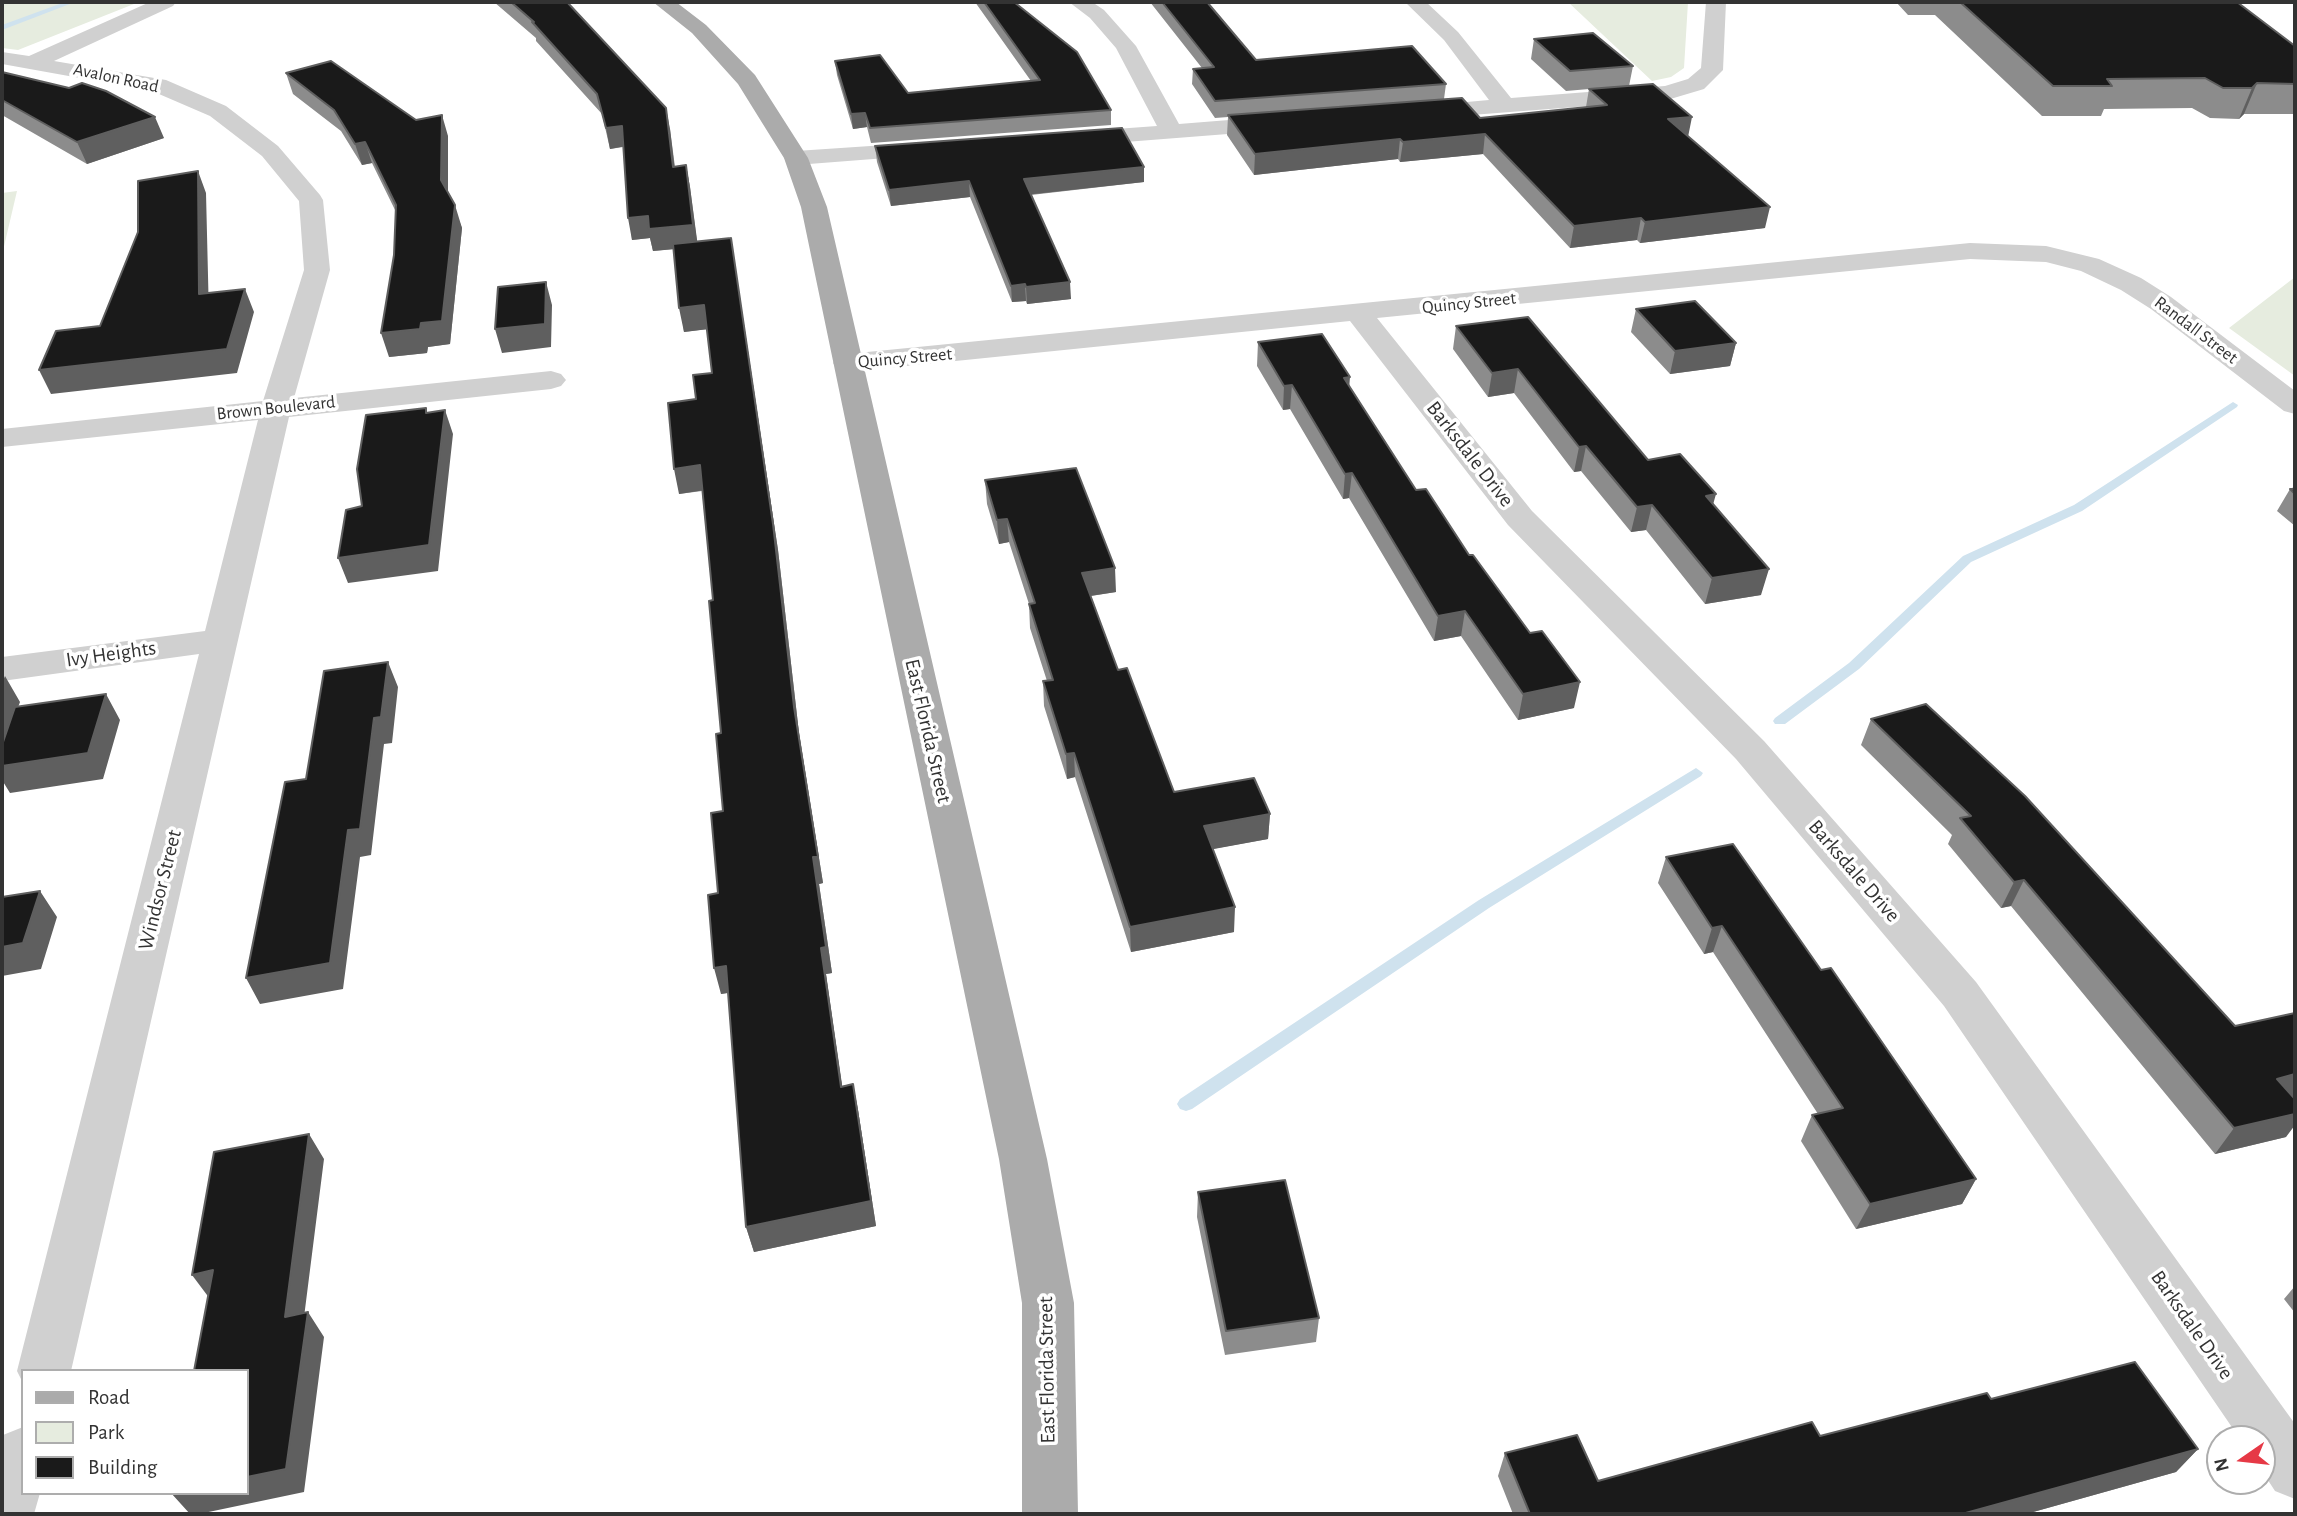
<!DOCTYPE html>
<html>
<head>
<meta charset="utf-8">
<style>
  body { margin:0 }
  #map { position:relative; width:2297px; height:1516px; overflow:hidden; background:#fff; font-family:"Alegreya Sans",sans-serif }
  canvas { display:block }
  .frame { position:absolute; inset:0; border:4px solid #333; pointer-events:none }
  .legend { position:absolute; left:21px; top:1369px; width:228px; height:126px; box-sizing:border-box; background:#fff; border:2px solid #adadad; margin:0; padding:9px 12px; list-style:none; font-size:21px; color:#333 }
  .legend li { display:flex; align-items:center; gap:14px; height:35px }
  .legend b { width:35px; border:2px solid #adadad }
  .north { position:absolute; left:2206px; top:1425px; width:70px; height:70px; box-sizing:border-box; background:#fff; border:2px solid #adadad; border-radius:50%; rotate:256deg; font-size:19px; font-weight:700; line-height:28px; text-align:center; color:#333 }
  .north::after { content:''; display:block; margin:auto; width:24px; height:32px; background:#e63946; clip-path:polygon(50% 0,100% 100%,50% 72%,0 100%) }
</style>
</head>
<body>
<div id="map">
<canvas width="2297" height="1516"></canvas>
<div class="frame"></div>
<ul class="legend">
<li><b style="height:9px;background:#ababab"></b>Road</li>
<li><b style="height:19px;background:#e6ecdf"></b>Park</li>
<li><b style="height:19px;background:#1a1a1a"></b>Building</li>
</ul>
<div class="north">N</div>
</div>
<script>
const context = document.querySelector('canvas').getContext('2d');
context.lineJoin = 'round';
function paint(path, color) {
  context.fillStyle = color;
  context.fill(path, 'evenodd');
}
function shape(rows) {
  const path = new Path2D();
  for (const r of rows) {
    path.moveTo(r[0], r[1]);
    for (let i = 2; i < r.length; i += 2) path.lineTo(r[i], r[i + 1]);
  }
  return path;
}
function strokePath(path, color, width, dash) {
  context.strokeStyle = color;
  context.lineWidth = width;
  context.lineCap = dash ? 'butt' : 'round';
  context.setLineDash(dash || []);
  context.stroke(path);
}
function write(font, color, halo, rows, align = 'center') {
  context.font = font + ' "Alegreya Sans",sans-serif';
  context.lineWidth = 7;
  context.setLineDash([]);
  context.textBaseline = 'middle';
  context.strokeStyle = halo;
  context.fillStyle = color;
  for (const [text, x, y, turn = 0] of rows) {
    context.save();
    context.translate(x, y);
    context.rotate((+turn || 0) * Math.PI / 180);
    context.textAlign = isNaN(turn) ? turn : align;
    if (halo) context.strokeText(text, 0, 0);
    context.fillText(text, 0, 0);
    context.restore();
  }
}
paint(shape([
  [2,2,139,2,18,50,2,48],
  [1568,2,1688,2,1684,68,1671,77,1652,81],
  [17,191,2,255,2,193],
  [2295,277,2295,376,2229,328]
]), '#e6ecdf');
paint(shape([
  [65,2,75,2,2,30,2,25,65,2],
  [2233,402,2238,405,2237,407,2082,511,1971,562,1859,669,1785,724,1775,724,1773,721,1775,718,1849,663,1963,556,2074,505,2233,402],
  [1696,768,1703,773,1701,776,1489,908,1192,1109,1186,1111,1180,1109,1177,1104,1180,1099,1479,900,1696,768]
]), '#cfe2ee');
paint(shape([
  [150,2,176,2,173,6,54,61,166,80,226,106,278,146,320,195,323,200,330,270,294,398,551,371,561,374,566,380,561,386,551,389,289,417,71,1371,23,1371,23,1383,17,1371,199,654,2,681,2,657,205,631,258,420,2,447,2,429,263,401,304,270,299,201,262,156,210,116,152,91,2,64,2,52,29,56,150,2],
  [1069,2,1092,2,1104,10,1136,46,1179,124,1279,116,1287,118,1291,123,1287,128,1279,130,1074,146,1066,144,1062,139,1066,134,1074,132,1157,126,1116,48,1090,18,1069,2],
  [1405,2,1426,2,1458,32,1511,98,1665,86,1688,79,1701,68,1706,2,1726,2,1723,70,1704,89,1667,100,1419,119,1411,117,1408,112,1411,107,1489,100,1444,40,1405,2],
  [930,142,938,144,942,149,938,154,796,165,788,163,784,158,788,153,796,151,930,142],
  [1970,243,2046,246,2099,259,2141,278,2171,297,2295,391,2295,414,2284,411,2151,309,2121,290,2081,271,2046,262,1970,259,1377,318,1532,511,1764,741,1976,982,2295,1424,2295,1499,2275,1491,2262,1471,2262,1439,2240,1439,1944,1006,1736,759,1508,525,1350,321,847,372,837,369,833,363,837,357,847,354,1970,243],
  [23,1427,23,1493,40,1493,34,1514,2,1514,2,1439,3,1435,23,1427]
]), '#d0d0d0');
paint(shape([
  [653,2,676,2,706,25,755,75,808,158,827,207,1047,1159,1074,1303,1078,1514,1022,1514,1022,1303,999,1159,801,207,784,158,738,84,692,33,653,2]
]), '#ababab');
paint(shape([
  [494,2,567,2,670,129,675,167,686,165,690,187,697,242,731,238,778,550,799,733,823,883,819,884,832,973,826,974,842,1086,853,1084,858,1110,876,1226,754,1252,746,1227,728,993,721,994,718,893,723,811,721,733,713,600,702,491,679,494,696,399,712,373,707,329,684,332,673,249,653,251,650,238,632,240,623,147,610,149,602,114,536,41,536,38],
  [975,2,1014,2,1111,110,1111,125,871,143,867,127,853,129,837,75,835,61,908,93,1031,81],
  [1150,2,1207,2,1256,60,1446,84,1444,99,1480,118,1586,107,1589,89,1566,91,1531,59,1534,39,1633,66,1629,86,1688,136,1765,228,1640,243,1637,240,1570,248,1483,154,1400,162,1398,159,1254,175,1227,135,1228,117,1215,118,1192,84,1193,69,1202,68],
  [1896,2,2237,2,2295,46,2295,114,2244,114,2239,119,2210,118,2192,108,2104,109,2101,116,2042,116,1935,15,1908,15],
  [2,72,164,138,87,164,2,115],
  [286,73,416,120,448,136,448,192,462,228,450,344,428,347,427,353,389,357,396,212,372,163,362,165,341,131,293,94],
  [875,146,1144,182,1031,195,1071,299,1027,304,1026,301,1012,302,970,197,891,206,877,162],
  [1636,309,1736,343,1730,366,1670,374,1631,332],
  [1456,326,1713,505,1761,595,1705,604,1646,530,1631,532,1581,471,1574,472,1514,393,1488,397,1453,349],
  [1258,342,1350,387,1416,490,1469,555,1574,708,1518,720,1461,636,1434,641,1349,498,1343,499,1290,409,1283,410,1257,366],
  [985,480,1116,592,1091,596,1118,670,1174,792,1270,814,1268,839,1212,849,1234,932,1131,952,1075,777,1067,779,1044,706,1043,681,1047,681,1030,628,1029,604,1009,542,999,544,987,504],
  [2295,486,2295,526,2277,511,2290,489,2293,489],
  [1871,719,2235,1026,2295,1013,2295,1096,2293,1096,2286,1137,2215,1154,2011,906,2001,908,1948,844,1952,835,1861,745],
  [1666,857,1821,970,1976,1179,1962,1204,1856,1229,1801,1141,1812,1115,1818,1114,1713,952,1704,954,1658,883],
  [1198,1192,1319,1318,1316,1342,1225,1355,1197,1217],
  [2295,1286,2295,1313,2284,1299],
  [1991,1399,2198,1449,2176,1472,2026,1514,1513,1514,1498,1476,1505,1453,1598,1481,1820,1436]
]), '#8c8c8c');
paint(shape([
  [2257,83,2244,114,2239,119,2252,88],
  [666,108,670,129,677,188,673,167],
  [865,113,867,127,853,129,851,114],
  [442,115,448,136,448,202,441,180],
  [155,117,164,138,87,164,77,142],
  [1692,117,1688,137,1668,119],
  [622,126,626,146,610,149,606,128],
  [1485,134,1483,154,1400,162,1403,142],
  [1400,139,1398,159,1254,175,1255,154],
  [365,142,372,163,362,165,355,144],
  [686,165,690,187,698,247,653,251,650,238,632,240,628,218],
  [1144,167,1144,182,1025,195,1024,179],
  [198,171,206,193,209,317,199,294],
  [969,181,970,197,891,206,889,190],
  [455,205,462,228,450,344,428,347,427,353,389,357,381,333,421,323],
  [1770,207,1765,228,1640,243,1645,222],
  [1641,218,1637,240,1570,248,1574,226],
  [731,238,778,550,799,733,823,883,819,884,832,973,826,974,846,1112,841,1087,821,948,813,857],
  [546,282,552,305,551,347,502,353,495,329],
  [1070,282,1071,299,1027,304,1026,287],
  [1025,284,1026,301,1012,302,1011,286],
  [245,289,254,312,237,373,51,394,39,370],
  [704,305,709,329,684,332,679,308],
  [1736,343,1730,366,1670,374,1675,351],
  [1518,369,1514,393,1488,397,1492,373],
  [1350,377,1348,401,1344,378],
  [1292,385,1290,409,1283,410,1284,386],
  [445,410,453,434,438,571,348,583,338,558],
  [1586,446,1581,471,1574,472,1579,447],
  [700,465,705,490,679,494,674,469],
  [1352,473,1349,498,1343,499,1345,474],
  [1716,494,1709,519,1706,496],
  [1652,505,1646,530,1631,532,1637,507],
  [1007,519,1009,542,999,544,997,520],
  [1115,568,1116,592,1083,597,1082,573],
  [1769,569,1761,595,1705,604,1712,578],
  [1465,611,1461,636,1434,641,1438,616],
  [388,662,398,687,392,743,384,744,371,855,360,857,343,989,260,1004,246,978,348,830],
  [5,676,20,702,2,750,2,683],
  [1580,682,1574,708,1518,720,1523,694],
  [106,694,120,720,103,779,10,793,2,780,2,766],
  [1074,753,1075,777,1067,779,1066,754],
  [1270,814,1268,839,1203,851,1204,826],
  [2024,880,2011,906,2001,908,2014,882],
  [40,891,57,917,41,969,2,976,2,947],
  [1235,907,1234,932,1131,952,1130,927],
  [1722,926,1713,952,1704,954,1712,928],
  [726,966,733,992,721,994,714,968],
  [2295,1074,2295,1096,2258,1104,2277,1079],
  [853,1084,858,1110,876,1226,754,1252,746,1227],
  [2295,1114,2295,1125,2286,1137,2215,1154,2234,1128],
  [309,1134,324,1159,301,1341,285,1317],
  [1976,1179,1962,1204,1856,1229,1870,1204],
  [213,1270,210,1299,192,1275],
  [308,1312,324,1337,304,1492,199,1514,190,1514,171,1493,247,1493,247,1477],
  [2198,1449,2176,1472,2026,1514,1962,1514]
]), '#5f5f5f');
const building = shape([
  [511,2,567,2,666,108,673,167,686,165,693,225,649,229,648,216,628,218,622,126,606,128,597,94,532,22,534,22,511,2],
  [984,2,1014,2,1077,52,1111,110,870,128,865,113,851,114,835,61,880,55,908,93,1040,80,984,2],
  [1162,2,1207,2,1256,60,1412,46,1446,84,1215,101,1193,69,1214,67,1162,2],
  [1960,2,2237,2,2295,46,2295,84,2257,83,2252,88,2223,88,2205,78,2107,79,2112,86,2053,86,1960,2],
  [1593,33,1633,66,1570,71,1534,39,1593,33],
  [331,61,416,120,442,115,441,180,455,205,442,321,421,323,420,329,381,333,394,255,396,205,365,142,355,144,334,110,286,73,331,61],
  [2,72,69,88,82,83,106,91,155,117,77,142,2,100,2,72],
  [1653,84,1692,117,1668,119,1770,207,1645,222,1641,218,1574,226,1485,134,1403,142,1400,139,1255,154,1228,115,1462,98,1480,118,1607,105,1589,89,1653,84],
  [1122,128,1144,167,1024,179,1070,282,1026,287,1025,284,1011,286,969,181,889,190,875,146,1122,128],
  [198,171,199,294,245,289,227,349,39,370,56,331,100,326,138,232,138,181,198,171],
  [731,238,773,524,794,707,818,857,813,857,826,947,821,948,841,1087,853,1084,871,1201,746,1227,726,966,714,968,708,895,718,893,711,813,723,811,716,734,721,733,709,601,713,600,700,465,674,469,668,403,696,399,693,375,712,373,704,305,679,308,673,244,731,238],
  [546,282,545,324,495,329,498,287,546,282],
  [1695,301,1736,343,1675,351,1636,309,1695,301],
  [1528,317,1648,460,1680,454,1716,494,1706,496,1769,569,1712,578,1652,505,1637,507,1586,446,1579,447,1518,369,1492,373,1456,326,1528,317],
  [1322,334,1350,377,1344,378,1416,490,1426,489,1469,555,1473,555,1530,633,1542,631,1580,682,1523,694,1465,611,1438,616,1352,473,1345,474,1292,385,1284,386,1258,342,1322,334],
  [426,408,426,413,445,410,429,545,338,558,346,510,362,506,357,469,366,415,426,408],
  [1076,468,1115,568,1082,573,1118,670,1127,668,1174,792,1254,778,1270,814,1204,826,1235,907,1130,927,1074,753,1066,754,1043,681,1053,680,1029,604,1035,603,1007,519,997,520,985,480,1076,468],
  [2295,486,2295,494,2290,489,2293,489,2295,486],
  [388,662,381,717,374,718,360,829,348,830,330,963,246,978,285,782,306,779,324,671,388,662],
  [106,694,88,753,2,766,2,745,15,707,106,694],
  [1926,704,2025,796,2235,1026,2295,1013,2295,1074,2277,1079,2295,1099,2295,1114,2234,1128,2024,880,2014,882,1960,818,1971,816,1871,719,1926,704],
  [1733,844,1821,970,1831,968,1976,1179,1870,1204,1812,1115,1843,1108,1722,926,1712,928,1666,857,1733,844],
  [40,891,23,943,2,947,2,897,40,891],
  [309,1134,285,1317,308,1312,286,1469,247,1477,247,1371,194,1371,213,1270,192,1275,214,1152,309,1134],
  [1285,1180,1319,1318,1226,1331,1198,1192,1285,1180],
  [2135,1362,2198,1449,1962,1514,1530,1514,1505,1453,1577,1435,1598,1481,1812,1422,1820,1436,1987,1393,1991,1399,2135,1362]
]);
paint(building, '#1a1a1a');
strokePath(building, '#5f5f5f', 2);
write('18px', '#333', '#fff', [
  ["Avalon Road",116,78,12],
  ["Quincy Street",1469,303,-6],
  ["Randall Street",2196,330,37],
  ["Quincy Street",905,358,-5],
  ["Brown Boulevard",276,408,-6]
]);
write('21px', '#333', '#fff', [
  ["Barksdale Drive",1470,454,52],
  ["Ivy Heights",111,654,-8],
  ["East Florida Street",928,731,77],
  ["Barksdale Drive",1854,871,49],
  ["Windsor Street",160,890,-76],
  ["Barksdale Drive",2192,1325,55],
  ["East Florida Street",1047,1370,-91]
]);
</script>
</body>
</html>
